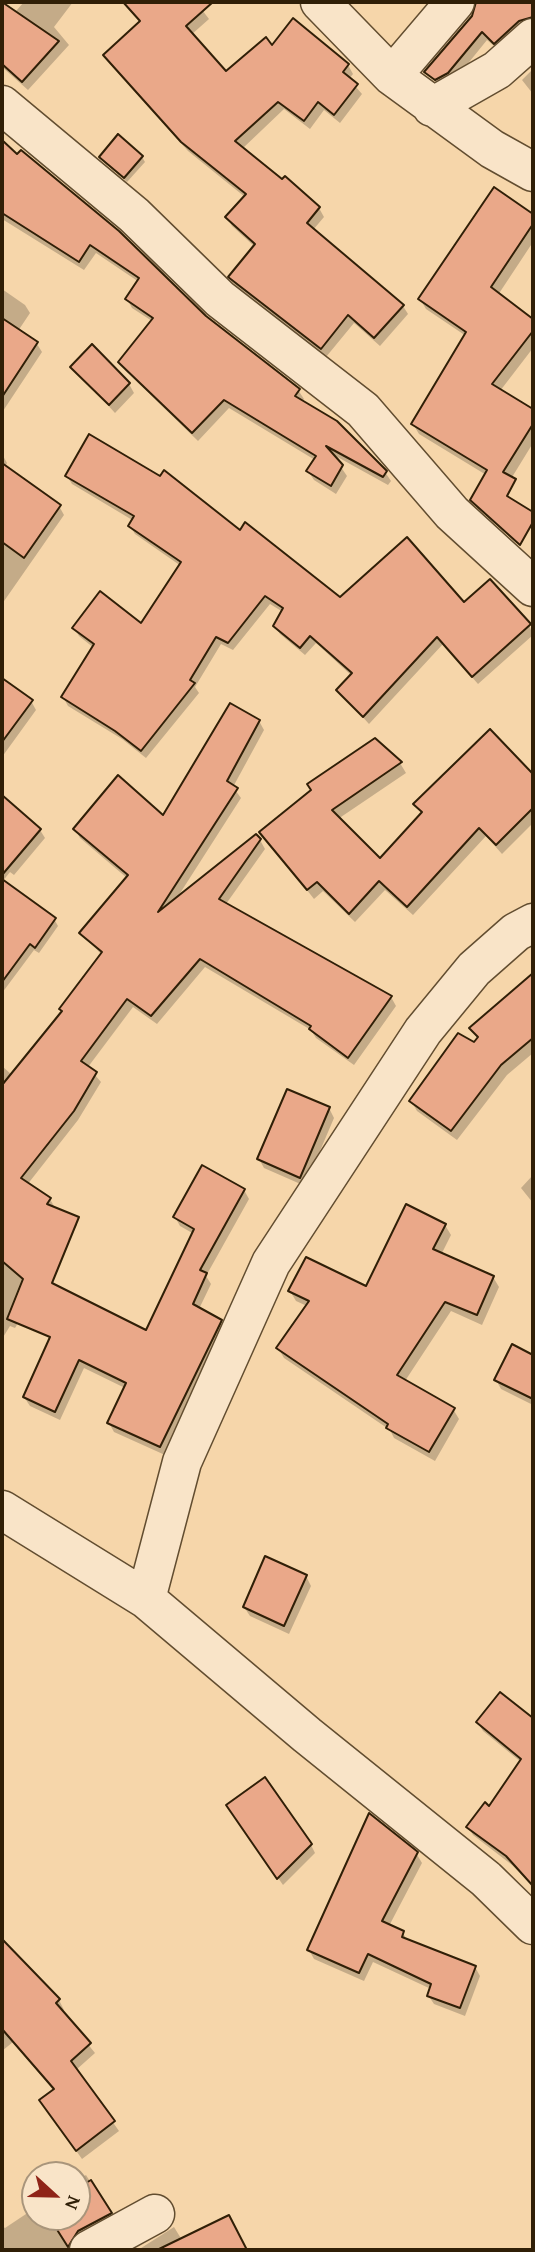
<!DOCTYPE html>
<html>
<head>
<meta charset="utf-8">
<style>
  body { margin:0 }
  #map { position:relative; width:535px; height:2252px; overflow:hidden; background:#f6d6aa; font-family:"Gentium Book Plus",serif }
  canvas { display:block }
  .frame { position:absolute; inset:0; border:4px solid #301f07; pointer-events:none }
  .north { position:absolute; left:21px; top:2161px; width:70px; height:70px; box-sizing:border-box; background:#f9e4c8; border:2px solid #a9957b; border-radius:50%; rotate:112deg; font-size:19px; font-weight:700; line-height:28px; text-align:center; color:#301f07 }
  .north::after { content:''; display:block; margin:auto; width:24px; height:32px; background:#8f2418; clip-path:polygon(50% 0,100% 100%,50% 72%,0 100%) }
</style>
</head>
<body>
<div id="map">
<canvas width="535" height="2252"></canvas>
<div class="frame"></div>
<div class="north">N</div>
</div>
<script>
const context = document.querySelector('canvas').getContext('2d');
context.lineJoin = 'round';
function paint(path, color) {
  context.fillStyle = color;
  context.fill(path, 'evenodd');
}
function shape(rows) {
  const path = new Path2D();
  for (const r of rows) {
    path.moveTo(r[0], r[1]);
    for (let i = 2; i < r.length; i += 2) path.lineTo(r[i], r[i + 1]);
  }
  return path;
}
function strokePath(path, color, width, dash) {
  context.strokeStyle = color;
  context.lineWidth = width;
  context.lineCap = dash ? 'butt' : 'round';
  context.setLineDash(dash || []);
  context.stroke(path);
}
paint(shape([
  [2,2,16,11,24,2,73,2,54,27,69,45,28,90,2,67],
  [123,2,196,2,209,19,191,35,225,74,273,47,348,65,353,74,349,79,362,94,340,123,324,110,310,129,284,109,242,149,319,208,324,217,313,230,403,306,408,314,380,346,354,323,326,357,235,285,230,277,255,247,232,226,227,217,245,197,188,151,110,64,105,55,141,23],
  [478,2,533,2,533,27,500,51,487,40,453,82,441,88,426,72,474,17],
  [533,69,533,94,522,80],
  [2,142,205,318,298,390,304,399,302,402,385,472,391,481,388,485,332,454,347,476,336,494,314,480,308,471,315,460,229,408,198,441,126,371,121,362,152,321,132,308,127,299,139,282,96,253,84,270,2,219],
  [101,157,142,157,145,162,127,182],
  [494,189,533,216,533,242,498,295,533,322,533,348,500,391,533,411,533,443,506,487,419,434,413,424,466,336,426,309,420,299],
  [2,289,25,305,30,313,18,331,37,344,42,352,3,411],
  [73,367,129,384,134,393,115,413],
  [2,454,7,463,5,467,59,506,64,515,2,604],
  [67,476,240,532,340,599,464,604,529,625,533,635,478,684,443,644,369,724,338,690,352,676,316,643,305,655,280,634,275,626,283,612,270,604,233,650,221,644,195,687,199,693,146,758,122,739,68,706,63,697,94,648,79,636,74,628,141,626,181,566,135,534,130,526,134,521,72,484],
  [8,685,31,701,36,710,2,757,2,694],
  [259,721,264,730,233,787,241,798,177,898,260,840,265,849,226,904,391,997,396,1006,354,1065,316,1038,311,1030,205,967,157,1024,133,1007,88,1067,101,1082,78,1120,27,1185,50,1199,55,1208,72,1217,77,1225,15,1328,10,1326,2,1339,2,1066,12,1075,63,1012,102,955,81,933,127,878,80,838,75,829,163,817],
  [490,731,533,776,533,823,502,854,486,836,413,915,385,890,355,922,323,891,314,899,261,832,375,740,400,763,406,773,338,819,380,861,422,815,416,804],
  [2,797,40,830,45,838,14,875,10,872,2,882],
  [11,888,54,919,58,926,39,953,34,950,2,993,2,906],
  [533,981,533,1053,507,1075,457,1140,417,1111,411,1101,475,1045,477,1038,471,1028],
  [329,1108,334,1118,305,1186,264,1168,259,1159],
  [533,1175,533,1203,521,1188],
  [244,1190,249,1199,206,1276,211,1284,199,1309,220,1321,225,1330,165,1455,114,1432,109,1423,125,1388,84,1368,60,1420,30,1406,24,1397,71,1295,147,1332,194,1234,180,1226,175,1217],
  [445,1225,451,1235,441,1255,493,1277,499,1287,482,1325,451,1311,405,1381,453,1409,459,1419,435,1461,394,1438,390,1430,284,1358,278,1348,307,1306,296,1301,290,1291,366,1289],
  [513,1347,533,1357,533,1405,501,1389,496,1380],
  [306,1576,311,1586,289,1634,250,1616,244,1607],
  [500,1694,533,1720,533,1886,512,1865,473,1835,468,1827,490,1808,521,1762,483,1731,478,1723],
  [233,1813,311,1845,315,1853,283,1885],
  [416,1853,422,1863,389,1926,403,1933,408,1942,475,1967,480,1976,465,2016,434,2004,428,1995,431,1989,373,1962,364,1981,314,1959,309,1950],
  [2,1943,59,2000,64,2010,62,2012,95,2053,76,2070,119,2131,82,2159,47,2110,54,2091,13,2042,2,2051],
  [86,2175,116,2223,74,2250,2,2250,2,2226,5,2228,35,2208,35,2217,77,2217,77,2181],
  [234,2226,246,2250,138,2250,174,2227,182,2240]
]), '#0003');
const building = shape([
  [2,2,59,41,22,82,2,64,2,2],
  [123,2,213,2,186,26,226,71,266,37,272,45,293,18,349,64,343,72,358,84,334,115,318,102,304,121,278,102,235,141,282,179,285,176,320,207,307,223,404,305,374,338,348,315,321,349,228,277,255,244,225,217,246,194,181,142,103,55,140,21,123,2],
  [476,2,533,2,533,17,519,21,494,44,482,32,448,73,435,80,424,72,472,16,476,2],
  [118,134,143,156,124,178,99,157,118,134],
  [2,140,17,154,21,150,119,231,206,316,300,389,295,396,337,421,387,471,383,477,326,446,343,465,331,486,306,471,316,456,224,400,192,433,118,362,153,318,125,299,139,278,90,245,79,262,2,213,2,140],
  [494,187,533,214,533,224,491,287,533,319,533,331,492,384,533,409,533,424,503,472,516,479,507,496,533,512,533,522,520,545,470,500,487,470,411,424,466,332,418,299,494,187],
  [2,318,38,342,2,397,2,318],
  [92,344,130,383,109,405,70,367,92,344],
  [89,434,160,476,164,470,240,530,245,522,340,597,407,537,464,602,490,579,531,624,472,677,437,637,363,717,336,690,352,673,310,636,300,648,273,626,283,608,265,596,228,643,216,637,190,680,195,683,141,751,115,731,61,697,94,644,72,628,100,591,141,623,181,562,128,526,134,516,65,476,89,434],
  [2,463,61,505,24,558,2,542,2,463],
  [2,678,33,700,2,742,2,678],
  [230,703,260,720,227,781,238,788,158,912,256,834,261,839,219,899,392,996,348,1058,309,1029,311,1026,200,959,151,1016,127,999,81,1061,97,1072,74,1111,21,1178,51,1198,47,1204,79,1217,52,1283,146,1330,194,1229,173,1217,202,1165,245,1189,200,1270,207,1273,193,1304,222,1320,160,1447,107,1423,126,1383,79,1360,55,1412,23,1397,50,1337,7,1319,23,1279,2,1261,2,1085,62,1011,59,1009,102,952,79,933,128,875,73,829,118,775,163,815,230,703],
  [490,729,533,774,533,808,496,845,479,828,407,907,379,881,349,914,317,882,307,890,259,832,311,790,307,784,375,738,402,762,332,810,380,858,422,812,413,804,490,729],
  [2,795,41,829,2,875,2,795],
  [2,879,56,918,35,948,30,944,2,982,2,879],
  [533,973,533,1038,501,1065,451,1131,409,1101,458,1033,474,1042,478,1037,469,1028,533,973],
  [287,1089,330,1107,300,1178,257,1159,287,1089],
  [406,1204,446,1224,433,1249,494,1276,477,1315,445,1302,397,1375,455,1408,429,1452,386,1428,388,1424,276,1348,309,1301,288,1291,306,1257,366,1286,406,1204],
  [512,1344,533,1355,533,1399,494,1380,512,1344],
  [265,1556,307,1575,284,1626,243,1607,265,1556],
  [500,1692,533,1718,533,1886,506,1856,466,1827,485,1802,489,1806,521,1759,476,1722,500,1692],
  [265,1777,312,1844,277,1879,226,1805,265,1777],
  [369,1813,418,1852,382,1921,404,1931,402,1937,476,1966,460,2008,427,1996,431,1984,368,1954,359,1973,307,1950,369,1813],
  [2,1939,60,1999,56,2003,91,2043,71,2061,115,2121,76,2151,39,2100,54,2089,2,2029,2,1939],
  [91,2180,112,2213,78,2231,68,2247,49,2217,77,2217,77,2188,91,2180],
  [229,2215,247,2250,157,2250,229,2215]
]);
paint(building, '#eaa889');
strokePath(building, '#301f07', 2);
const street = shape([
  [320,2,392,76,492,149,533,172],
  [392,76,455,2],
  [2,105,134,215,220,299,363,410,452,513,533,587],
  [432,107,497,70,533,38],
  [533,923,516,932,474,969,423,1031,271,1263,182,1462,146,1599,307,1735,486,1879,533,1925],
  [2,1510,146,1599],
  [89,2250,155,2214]
]);
strokePath(street, '#624d30', 41);
strokePath(street, '#f9e4c8', 38);
</script>
</body>
</html>
